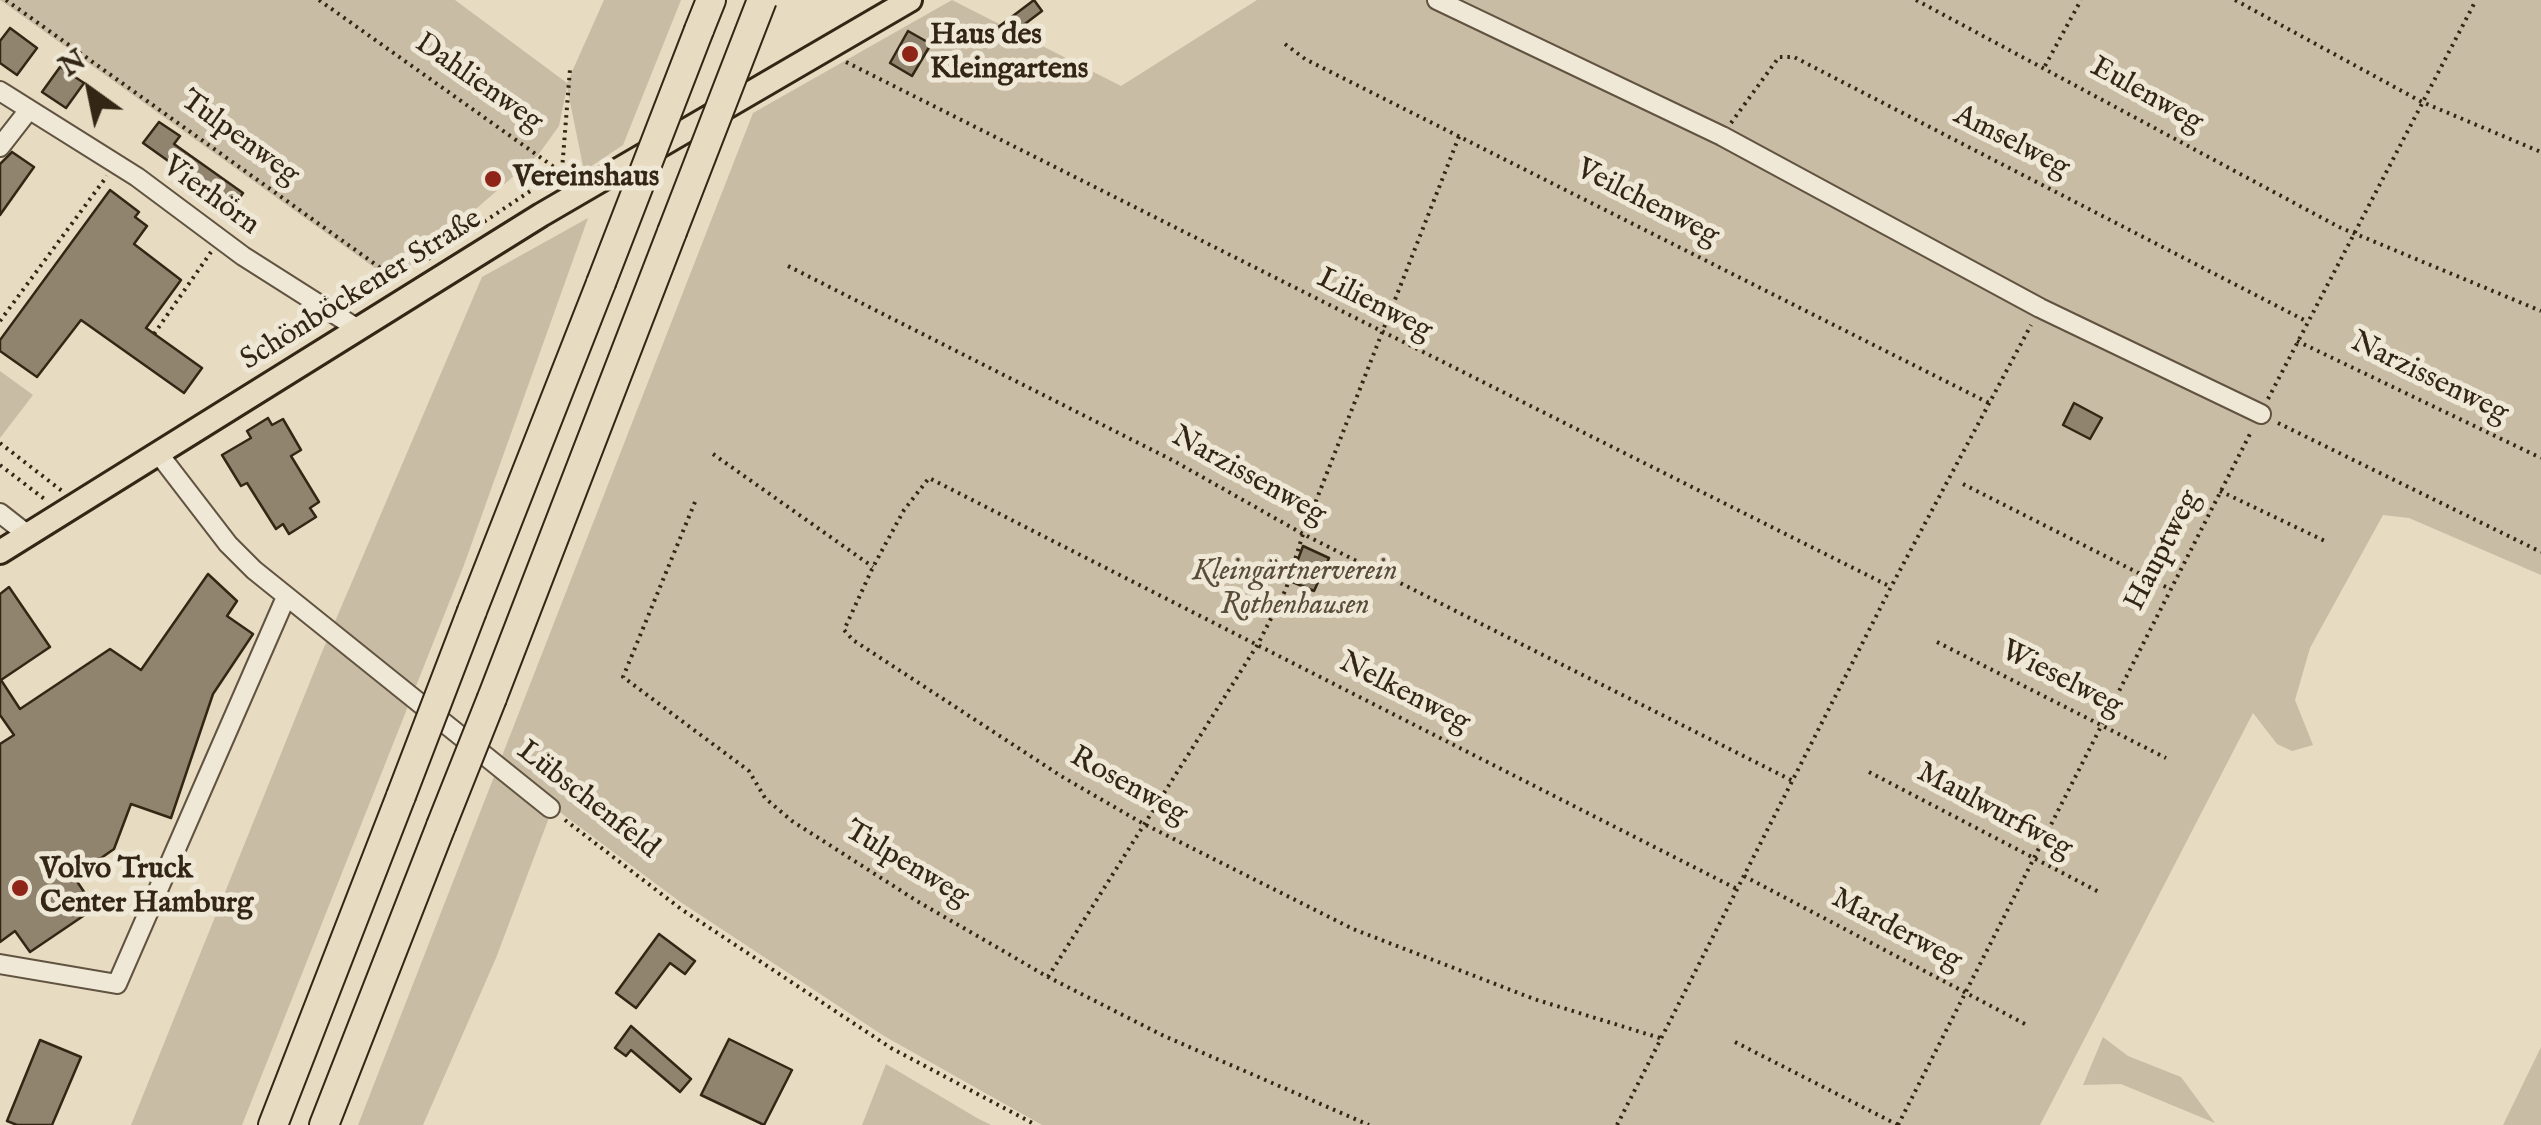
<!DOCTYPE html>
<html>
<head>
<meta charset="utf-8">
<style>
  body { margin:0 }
  #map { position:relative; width:2541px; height:1125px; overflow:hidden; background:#e7dbc2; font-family:"IM FELL English",serif }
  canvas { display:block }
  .north { position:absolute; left:40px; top:40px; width:100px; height:100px; -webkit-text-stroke:8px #efe8d7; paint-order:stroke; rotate:327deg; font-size:28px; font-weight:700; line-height:40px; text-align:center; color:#342614 }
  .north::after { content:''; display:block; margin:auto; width:35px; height:45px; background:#342614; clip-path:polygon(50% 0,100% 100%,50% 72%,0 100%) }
</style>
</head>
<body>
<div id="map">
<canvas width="2541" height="1125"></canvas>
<div class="north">N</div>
</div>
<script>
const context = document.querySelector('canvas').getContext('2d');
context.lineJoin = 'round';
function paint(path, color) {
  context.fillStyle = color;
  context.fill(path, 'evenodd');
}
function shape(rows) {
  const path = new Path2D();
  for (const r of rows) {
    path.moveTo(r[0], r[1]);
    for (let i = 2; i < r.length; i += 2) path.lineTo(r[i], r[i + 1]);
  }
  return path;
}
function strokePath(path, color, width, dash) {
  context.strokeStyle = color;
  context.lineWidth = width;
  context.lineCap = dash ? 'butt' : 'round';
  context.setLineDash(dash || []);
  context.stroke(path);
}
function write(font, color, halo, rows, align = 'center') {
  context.font = font + ' "IM FELL English",serif';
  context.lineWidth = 10;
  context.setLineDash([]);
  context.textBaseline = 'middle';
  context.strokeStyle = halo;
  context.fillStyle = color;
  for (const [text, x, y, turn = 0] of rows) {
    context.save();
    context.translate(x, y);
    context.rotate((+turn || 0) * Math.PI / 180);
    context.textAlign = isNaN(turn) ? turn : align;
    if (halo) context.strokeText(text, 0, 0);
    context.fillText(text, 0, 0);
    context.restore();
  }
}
paint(shape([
  [0,0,455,0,567,83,604,0,681,0,623,145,584,171,567,87,559,126,538,155,393,281],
  [952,0,1121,86,1257,0,2541,0,2541,575,2409,518,2383,515,2310,648,2295,700,2313,745,2292,751,2277,744,2253,713,2040,1125,1042,1125,884,1036,679,901,553,807,496,958,423,1125,358,1125,753,113],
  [588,218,464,565,242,1125,131,1125,322,652,482,277],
  [0,371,33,395,0,438],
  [2103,1037,2128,1056,2181,1077,2215,1123,2121,1084,2083,1085],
  [2541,1047,2541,1125,2503,1125],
  [886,1064,977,1118,991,1125,862,1125]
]), '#c9bca4');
const building = shape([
  [1034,0,1042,11,1005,39,997,28,1034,0],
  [10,28,37,48,17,75,0,63,0,41,10,28],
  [908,31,931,44,912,76,890,63,908,31],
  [60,67,84,83,66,108,42,92,60,67],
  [159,122,180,136,174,144,243,193,233,207,143,143,159,122],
  [12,152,34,167,0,215,0,164,12,152],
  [110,190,139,212,135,217,147,226,134,244,181,280,146,328,202,368,184,393,81,320,37,377,0,351,0,340,110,190],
  [2074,403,2102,418,2090,439,2063,425,2074,403],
  [268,418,272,425,283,419,301,450,291,456,319,502,310,508,316,517,289,534,283,524,276,529,247,483,241,486,222,455,251,438,247,431,268,418],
  [1303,546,1329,558,1314,591,1290,581,1303,546],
  [208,574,237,601,227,616,253,634,213,694,171,818,131,804,114,849,74,877,95,908,30,952,15,931,0,942,0,744,14,735,0,715,0,594,9,587,50,647,1,680,20,709,110,649,141,670,208,574],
  [659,934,695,961,685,974,670,963,636,1008,616,993,659,934],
  [631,1026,691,1079,680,1092,631,1050,626,1056,615,1048,631,1026],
  [729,1039,792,1070,764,1125,701,1095,729,1039],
  [40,1040,81,1057,52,1125,17,1125,7,1121,40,1040]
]);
paint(building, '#91846e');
strokePath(building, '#342614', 2.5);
const minor = shape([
  [1437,0,1722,136,2040,308,2261,414],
  [0,91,137,177,243,256,358,329],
  [0,147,28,111],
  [158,453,228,544,254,570,550,808],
  [0,513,28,535],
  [0,964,117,984,286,597]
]);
const major = shape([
  [0,552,541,215,910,0]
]);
const highway = shape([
  [699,30,711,0],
  [472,611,601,283],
  [492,698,672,232],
  [273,1125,401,796],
  [324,1125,441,826]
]);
strokePath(minor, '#615340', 22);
strokePath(major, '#342614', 28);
strokePath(highway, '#342614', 32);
strokePath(shape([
  [6,0,396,279],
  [319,0,568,177],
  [1916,0,2339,227,2541,311],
  [2235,0,2422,102,2541,152],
  [1285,44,1305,59,1989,403],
  [846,62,1891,587],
  [2045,66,2081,0],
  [1731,123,1779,57,1794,57,2308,322],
  [562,170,570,69],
  [428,259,562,170],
  [788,266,1174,461,1303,534,1793,781],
  [0,321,107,176],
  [154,334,211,252],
  [2297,341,2541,458],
  [2268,399,2476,0],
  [2278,423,2541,552],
  [0,443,62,491],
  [713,454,873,567],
  [0,465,47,501],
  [1963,484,2168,588],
  [2220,491,2327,542],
  [695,502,623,677,749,771,765,798,792,821,917,901,1048,977,1164,1036,1369,1125],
  [1937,642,2166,758],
  [1869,772,2099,892],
  [565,820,681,909,891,1048,1036,1125],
  [1744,876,2027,1025],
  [1048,977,1258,644,1286,589,1303,534,1460,134],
  [1660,1038,1534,999,1353,929,1142,823,1061,776,853,640,844,630,873,567,904,510,929,478,1737,889],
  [1735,1042,1898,1125],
  [1617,1125,1891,587,2031,325],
  [1898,1125,2252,430]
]), '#342614', 4, [2.5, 5]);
strokePath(minor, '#efe8d7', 18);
strokePath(major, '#e7dbc2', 22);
strokePath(highway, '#e7dbc2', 28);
const highwayBridge = shape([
  [672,232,762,0],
  [601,283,699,30],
  [401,796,472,611],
  [441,826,492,698]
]);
strokePath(highwayBridge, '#342614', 32, []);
strokePath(highwayBridge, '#e7dbc2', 28);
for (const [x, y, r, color] of [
  [910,54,10,"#8f2418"],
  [493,179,10,"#8f2418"],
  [20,888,10,"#8f2418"]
]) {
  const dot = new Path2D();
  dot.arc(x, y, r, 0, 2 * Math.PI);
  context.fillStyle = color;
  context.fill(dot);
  strokePath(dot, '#efe8d7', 4);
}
write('bold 30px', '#342614', '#efe8d7', [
  ["Haus des",930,37],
  ["Kleingartens",930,71],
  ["Vereinshaus",513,179],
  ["Volvo Truck",40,871],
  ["Center Hamburg",40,905]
], 'left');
write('30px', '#342614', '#efe8d7', [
  ["Dahlienweg",478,84,35],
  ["Eulenweg",2146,96,29],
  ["Tulpenweg",239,139,36],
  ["Amselweg",2011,143,27],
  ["Vierhörn",210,197,36],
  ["Veilchenweg",1647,204,27],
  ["Schönböckener Straße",362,291,-32],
  ["Lilienweg",1374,306,27],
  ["Narzissenweg",2429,379,26],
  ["Narzissenweg",1248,477,29],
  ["Hauptweg",2164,551,-63],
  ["Wieselweg",2061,680,27],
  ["Nelkenweg",1404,694,27],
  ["Rosenweg",1128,787,29],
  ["Lübschenfeld",587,801,38],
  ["Maulwurfweg",1994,812,28],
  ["Tulpenweg",906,865,31],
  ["Marderweg",1896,931,28]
]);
write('italic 30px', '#594c38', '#efe8d7', [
  ["Kleingärtnerverein",1295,573],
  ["Rothenhausen",1295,607]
]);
</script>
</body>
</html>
